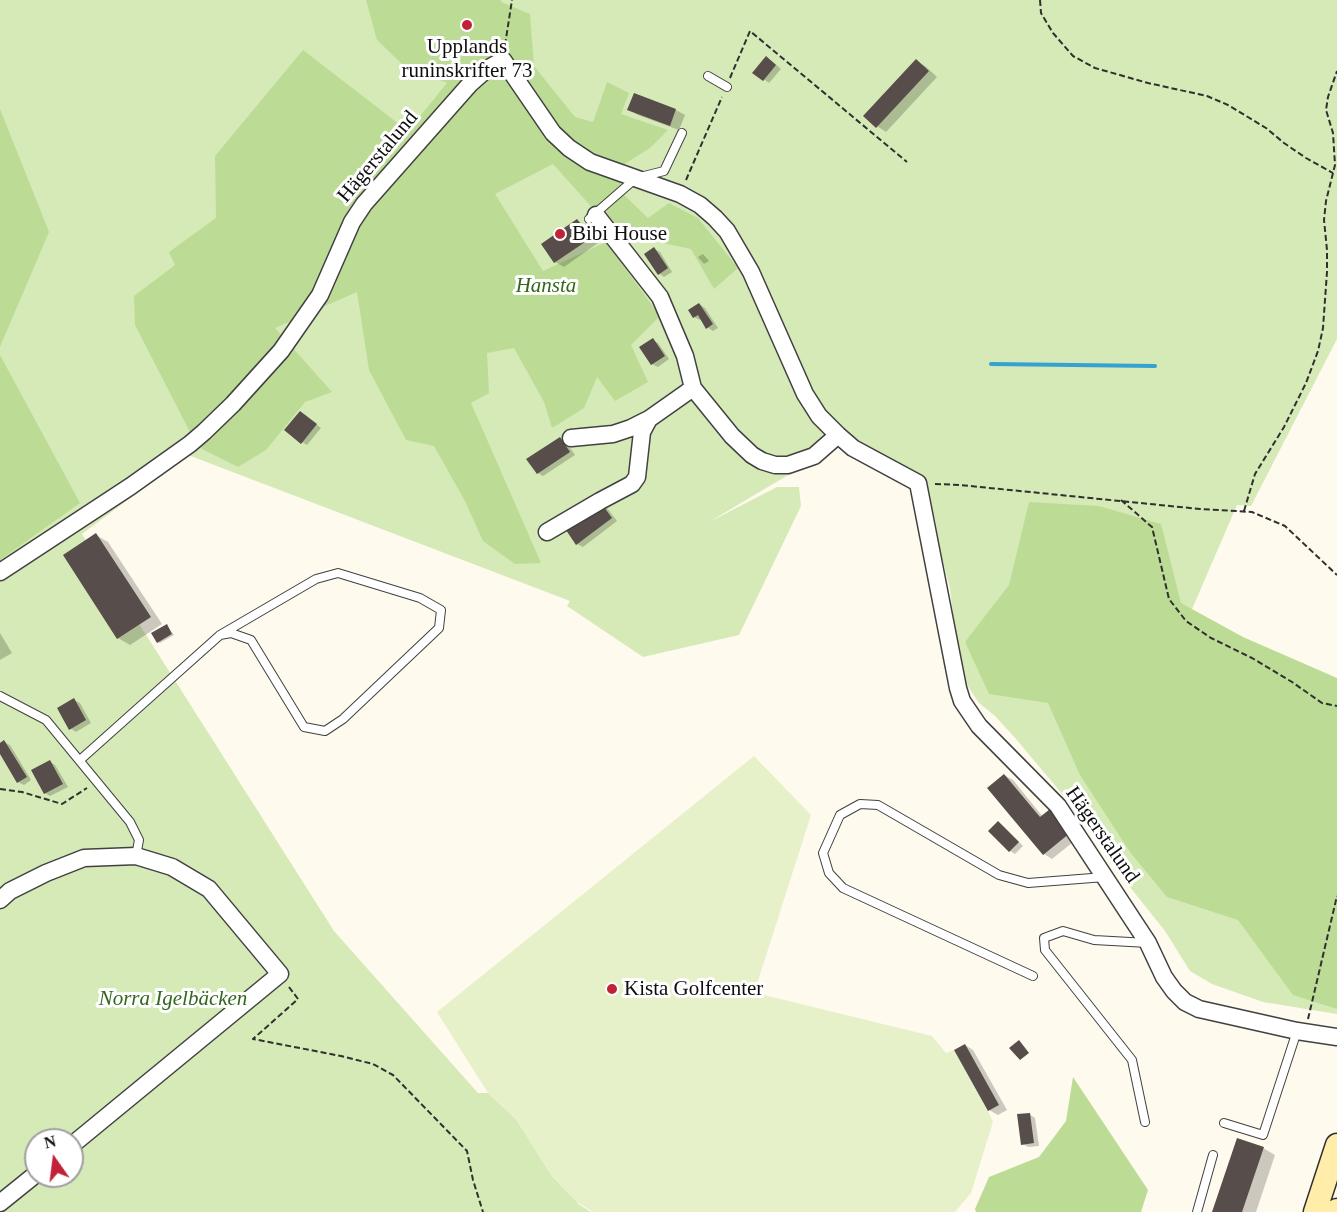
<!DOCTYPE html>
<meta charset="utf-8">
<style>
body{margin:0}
#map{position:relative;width:1337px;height:1212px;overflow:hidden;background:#fffaee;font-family:"Times New Roman",serif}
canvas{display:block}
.north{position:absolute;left:24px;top:1128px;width:60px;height:60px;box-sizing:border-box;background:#fff;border:2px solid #9f9f9f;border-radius:50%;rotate:346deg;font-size:16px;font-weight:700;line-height:24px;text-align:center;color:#0e0e0e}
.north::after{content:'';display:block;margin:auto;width:21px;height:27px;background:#c22238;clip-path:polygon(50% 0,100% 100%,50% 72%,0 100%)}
</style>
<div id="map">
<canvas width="1337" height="1212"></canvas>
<div class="north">N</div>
</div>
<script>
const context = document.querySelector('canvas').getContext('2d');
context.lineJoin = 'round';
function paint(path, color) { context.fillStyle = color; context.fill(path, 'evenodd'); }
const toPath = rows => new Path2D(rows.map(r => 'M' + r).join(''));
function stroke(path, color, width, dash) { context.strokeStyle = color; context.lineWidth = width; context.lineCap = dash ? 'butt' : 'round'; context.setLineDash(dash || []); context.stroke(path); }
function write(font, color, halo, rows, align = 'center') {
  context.font = font + ' "Times New Roman",serif'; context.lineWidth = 6; context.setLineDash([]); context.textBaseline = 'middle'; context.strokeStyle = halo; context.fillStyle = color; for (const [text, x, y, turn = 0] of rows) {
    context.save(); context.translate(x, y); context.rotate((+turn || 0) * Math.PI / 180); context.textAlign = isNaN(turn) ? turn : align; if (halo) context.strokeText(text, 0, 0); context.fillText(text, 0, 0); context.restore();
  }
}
const green = toPath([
 [0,0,1337,0,1337,339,1251,506,1237,505,1183,630,1337,704,1337,1014,1263,1002,1212,984,1190,971,1165,931,1130,887,1079,814,1016,739,995,716,979,703,967,685,956,642,950,588,941,555,935,520,926,488,861,461,837,446,709,522,777,487,799,487,801,506,739,635,643,657,567,606,570,601,188,455,82,534,334,931,478,1093,488,1093,516,1119,552,1176,578,1203,578,1204,591,1212,0,1212],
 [36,1140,72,1140,72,1176,36,1176]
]);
const forest = toPath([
 [366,0,501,0,501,2,530,14,534,66,575,117,593,122,607,82,629,93,621,114,668,130,650,148,623,165,620,191,648,218,669,203,698,218,738,268,714,289,691,249,615,233,553,164,495,194,543,271,606,242,660,316,631,345,648,382,615,401,597,377,584,408,552,428,544,402,514,348,487,353,489,393,471,403,541,563,515,564,483,541,465,501,434,446,406,440,369,370,357,292,275,328,332,392,305,402,266,450,238,467,202,449,190,432,135,325,134,296,175,265,169,252,216,218,215,156,303,50,408,131,447,83,402,64,377,40],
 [0,109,49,232,0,347],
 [0,355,80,503,0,560],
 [1029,502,1099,506,1161,524,1181,603,1243,637,1337,678,1337,1009,1293,995,1238,920,1167,897,1130,852,1080,775,1048,703,989,694,965,642,1009,585],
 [1073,1077,1148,1190,1141,1212,976,1212,975,1209,989,1177,1039,1157,1066,1121]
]);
const pitch = toPath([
 [754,756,811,815,757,984,760,994,932,1036,946,1053,954,1050,988,1111,993,1122,971,1193,955,1212,593,1212,578,1203,552,1176,516,1119,488,1093,437,1012]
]);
const shadow = toPath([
 [772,61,781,69,769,83,754,72],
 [916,61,925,66,937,77,886,132,877,126],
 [635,95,676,110,685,115,679,130,638,115,629,110],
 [577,220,586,226,598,243,564,267,555,262],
 [654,249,660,252,672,272,664,277,659,273],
 [703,254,709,261,704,264,698,257],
 [699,304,705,308,718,328,713,331,707,327,702,319,700,320,694,317],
 [653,340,658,343,669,359,658,367,652,364],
 [306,416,321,428,307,445,302,442],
 [560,439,566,442,575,455,543,476,538,473],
 [602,505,607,508,617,521,583,547,577,544],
 [96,535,108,542,162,624,130,645,118,638],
 [167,626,174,635,160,643,158,642],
 [0,633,12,653,0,660],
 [74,700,80,703,91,723,76,732,70,728],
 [4,742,10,745,31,780,24,785,18,782,0,751,0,745],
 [50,762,55,765,68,787,50,796,45,793],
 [1004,775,1013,780,1043,817,1078,838,1052,859,1044,854],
 [998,823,1003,826,1023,846,1015,854,1010,851],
 [965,1045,973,1050,1007,1110,998,1115,989,1110],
 [1029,1114,1035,1118,1039,1146,1028,1147,1023,1144],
 [1263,1148,1275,1155,1256,1212,1214,1212]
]);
const stream = toPath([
 [991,364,1155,366]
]);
const building = toPath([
 [766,56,776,65,763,81,752,73],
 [916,59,929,71,876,128,863,116],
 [634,93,676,109,670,126,627,110],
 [577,219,591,238,554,263,541,244],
 [654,247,668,268,658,275,644,254],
 [699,303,713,324,706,329,698,315,693,318,688,310],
 [653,338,665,356,651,365,639,347],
 [300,411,317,424,301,444,284,430],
 [560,437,570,452,537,474,526,459],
 [601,503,612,518,576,545,566,530],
 [96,533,151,617,117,639,63,555],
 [167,624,172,634,157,643,151,633],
 [74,698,86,720,69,730,57,708],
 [4,740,27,777,17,783,0,754,0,743],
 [50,760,63,784,44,794,31,770],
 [1004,774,1040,817,1050,809,1070,833,1043,855,987,788],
 [998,821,1019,842,1009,852,988,831],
 [1019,1040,1029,1053,1020,1060,1009,1048],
 [965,1044,999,1105,988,1111,954,1050],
 [1030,1113,1034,1143,1021,1145,1017,1114],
 [1237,1138,1264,1147,1242,1212,1212,1212]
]);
const path = toPath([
 [1040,0,1041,13,1053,33,1073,56,1095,68,1148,83,1207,96,1228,105,1266,128,1284,143,1306,158,1333,173],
 [505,45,512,0],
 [730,78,750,31,907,162],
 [686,180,722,97],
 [935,484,960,485,1200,509,1252,512,1285,526,1337,575],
 [1121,500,1152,527,1169,599,1186,621,1211,638,1252,658,1292,682,1322,703,1337,706],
 [1244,511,1255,474,1284,427,1306,383,1318,351,1323,328,1327,272,1327,250,1324,220,1326,201,1335,165,1333,133,1326,110,1328,97,1337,71],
 [0,789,22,792,62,804,87,788],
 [289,987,298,999,253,1039,341,1056,373,1064,393,1075,467,1151,473,1180,483,1212],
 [1308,1019,1337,896]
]);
const service = toPath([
 [708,76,727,87],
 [589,219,636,178,664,171,682,133],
 [0,696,46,720,130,822,139,840,136,856],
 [80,760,220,635,316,579,338,573,420,598,441,610,439,628,343,719,325,731,304,727,251,640,231,633,220,635],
 [1033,976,843,888,829,873,823,853,840,815,860,804,878,805,999,875,1028,883,1105,877],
 [1145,1122,1132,1060,1045,950,1044,938,1063,931,1094,940,1148,943],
 [1224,1123,1263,1135,1297,1031],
 [1197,1212,1213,1155]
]);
const minor = toPath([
 [596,215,660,297,685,356,693,388,732,436,752,455,762,461,775,465,788,465,814,456,838,435],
 [571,438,613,434,631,428,649,419,693,388],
 [547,532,600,501,632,484,637,477,642,432,649,419],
 [0,572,131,486,190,444,204,432,233,404,281,351,320,295,352,222,364,204,470,84,487,69,503,60,553,133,569,148,590,162,680,194,700,205,715,218,727,231,751,272,805,394,819,416,838,435,853,448,918,483,958,688,962,701,979,726,1058,806,1148,943,1164,977,1174,991,1185,1002,1199,1009,1297,1031,1337,1037],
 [0,900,10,891,46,873,84,858,136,856,172,867,209,889,280,974,72,1145],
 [0,1203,36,1174]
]);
const secondary = toPath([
 [1315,1212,1337,1145],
 [1336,1212,1337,1210]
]);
const markers = [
 [467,25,6,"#c22238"],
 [560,234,6,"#c22238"],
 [612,989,6,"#c22238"]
];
const poiNames = [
 ["Upplands",467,47,"center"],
 ["runinskrifter 73",467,71,"center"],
 ["Bibi House",572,234],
 ["Kista Golfcenter",624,989]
];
const streetNames = [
 ["Hägerstalund",378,157,-50],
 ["Hägerstalund",1102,835,55]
];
const parkNames = [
 ["Hansta",546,286],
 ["Norra Igelbäcken",173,999]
];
paint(green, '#d6eab7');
paint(forest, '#bcdc95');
paint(pitch, '#e7f1c9');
paint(shadow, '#0003');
stroke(stream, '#36a2d1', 4);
paint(building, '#574d4a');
stroke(service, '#414141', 10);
stroke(minor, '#414141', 19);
stroke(secondary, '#303030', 25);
stroke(path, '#303030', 2, [6, 3]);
stroke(service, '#fff', 8);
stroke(minor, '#fff', 16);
stroke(secondary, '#ffeda9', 22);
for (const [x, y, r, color] of markers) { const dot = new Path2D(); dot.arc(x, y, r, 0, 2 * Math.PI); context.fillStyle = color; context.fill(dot); stroke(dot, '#fff', 2); }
write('21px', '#0e0e0e', '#fff', poiNames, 'left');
write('21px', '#0e0e0e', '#fff', streetNames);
write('italic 21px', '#33671c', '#fff', parkNames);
</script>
